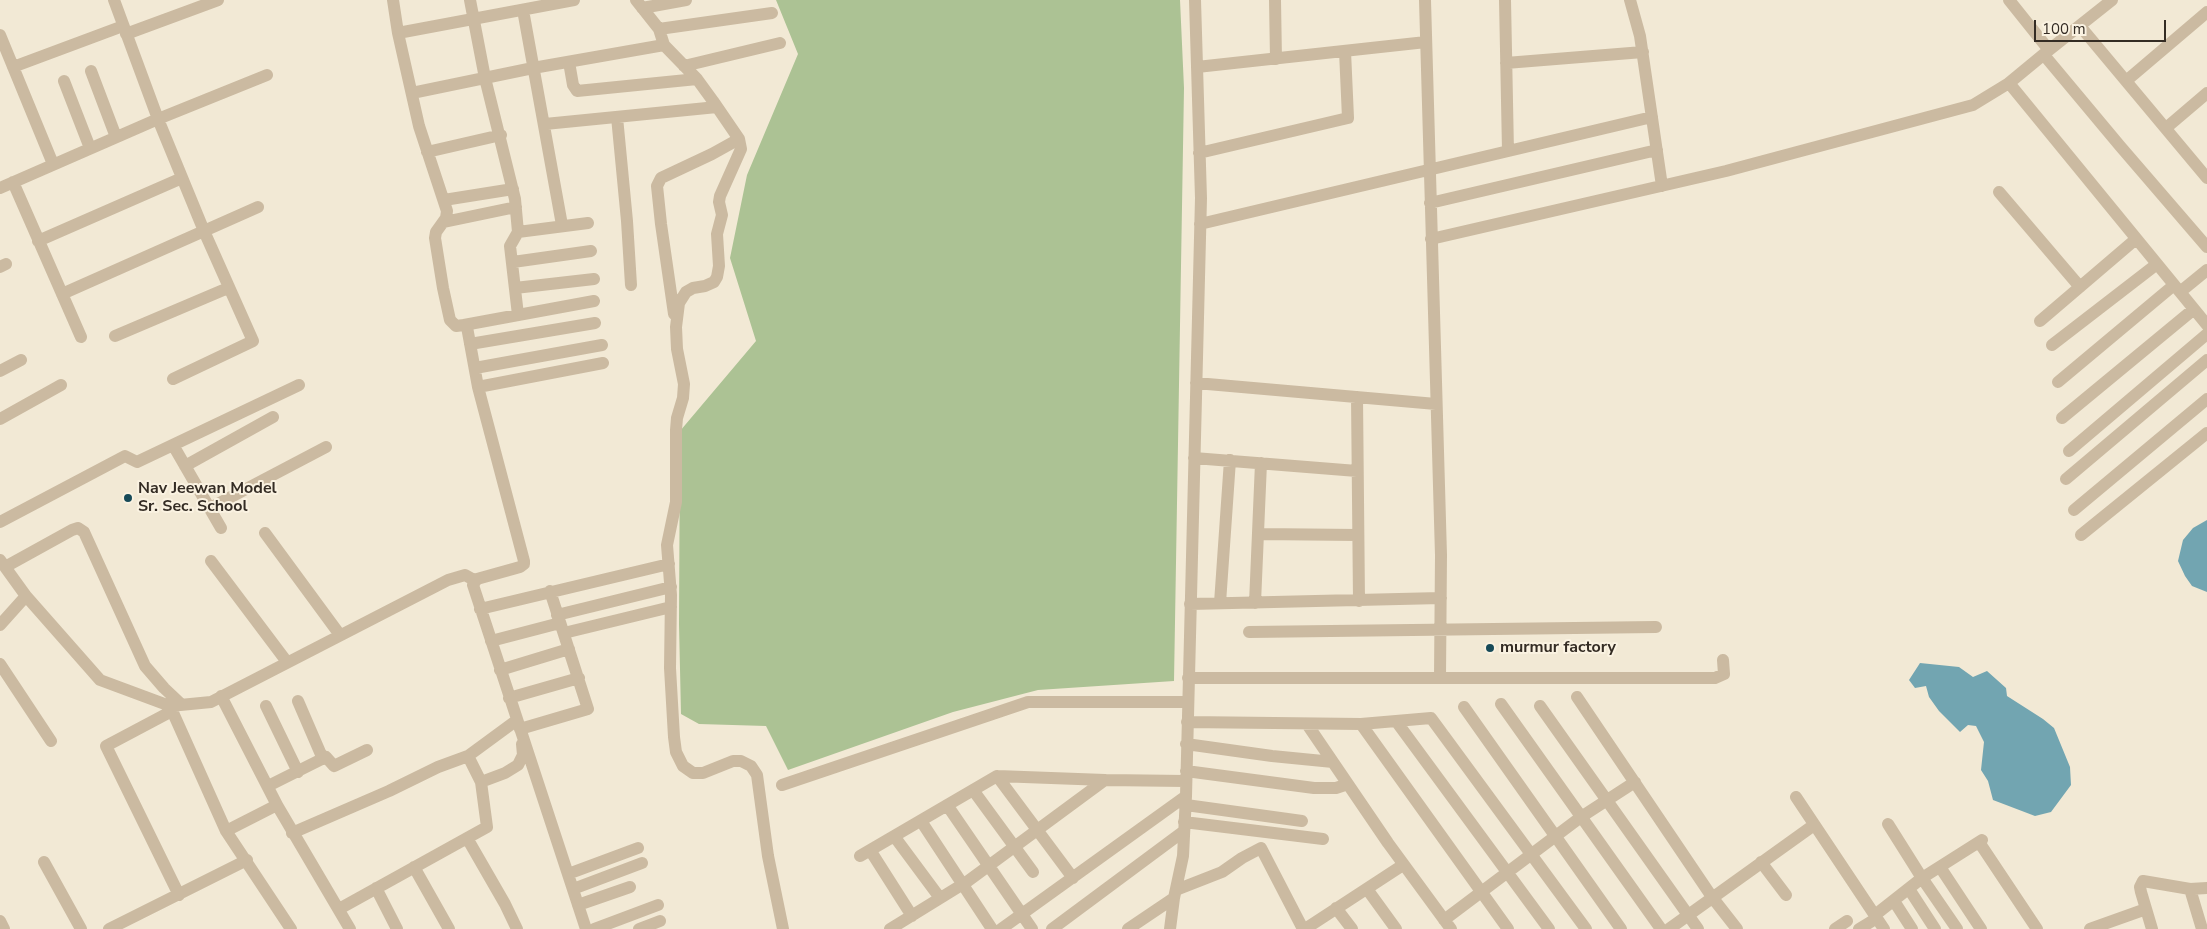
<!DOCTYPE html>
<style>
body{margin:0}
#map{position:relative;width:2207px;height:929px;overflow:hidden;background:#f2e9d5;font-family:"Nunito Sans",sans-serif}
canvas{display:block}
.scale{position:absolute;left:2034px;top:20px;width:132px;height:22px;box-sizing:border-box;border:2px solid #342c24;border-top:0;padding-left:6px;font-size:15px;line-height:18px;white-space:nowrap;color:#342c24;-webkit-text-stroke:4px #faf2e1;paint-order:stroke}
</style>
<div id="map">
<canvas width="2207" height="929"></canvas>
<div class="scale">100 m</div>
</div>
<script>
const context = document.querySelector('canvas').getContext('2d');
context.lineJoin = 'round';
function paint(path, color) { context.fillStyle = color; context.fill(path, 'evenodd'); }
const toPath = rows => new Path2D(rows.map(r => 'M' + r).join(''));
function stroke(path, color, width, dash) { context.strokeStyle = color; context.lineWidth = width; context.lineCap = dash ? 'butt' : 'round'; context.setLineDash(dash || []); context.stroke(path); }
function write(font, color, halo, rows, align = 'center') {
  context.font = font + ' "Nunito Sans",sans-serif'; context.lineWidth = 4; context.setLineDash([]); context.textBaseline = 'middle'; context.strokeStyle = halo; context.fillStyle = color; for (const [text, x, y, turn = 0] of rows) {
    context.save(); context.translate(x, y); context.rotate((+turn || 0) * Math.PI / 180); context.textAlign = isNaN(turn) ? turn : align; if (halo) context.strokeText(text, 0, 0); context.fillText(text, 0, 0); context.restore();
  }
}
const green = toPath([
 [776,0,1180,0,1184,88,1174,681,1038,690,953,712,788,770,766,726,699,724,681,714,679,624,680,431,756,341,730,258,747,175,798,54]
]);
const water = toPath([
 [2207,520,2207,592,2192,586,2185,576,2178,561,2183,540,2193,528],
 [1920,663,1959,667,1973,677,1987,671,2006,688,2007,696,2043,719,2054,728,2070,767,2071,785,2051,812,2035,816,1993,800,1988,781,1981,770,1984,742,1976,726,1968,725,1960,732,1939,711,1929,697,1926,686,1915,688,1909,680]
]);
const minor = toPath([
 [114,0,158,119,204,231,253,341,173,379],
 [393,0,398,33,419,126,447,211,446,218,436,232,435,238,443,288,450,320,456,326,464,325,467,327,478,387,524,561,524,564,520,567,477,579,473,585,586,929],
 [470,0,485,78,515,199,518,232,510,246,518,315],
 [636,0,659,29,664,45,697,79,713,101,739,139,741,149,720,196,719,202,722,215,717,234,719,266,717,277,714,282,705,286,693,288,686,292,679,303,676,327,677,349,684,384,683,398,677,418,676,430,676,502,667,545,671,595,670,668,674,737,676,752,683,766,693,773,703,773,733,761,741,761,751,766,757,775,768,856,783,929],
 [1275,0,1276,59],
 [1425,0,1441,555,1440,677],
 [1505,0,1508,151],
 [1630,0,1640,36,1662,186],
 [2009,0,2049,50,2009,83,2207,325],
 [642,8,686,0],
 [523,10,562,225],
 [2080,26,2207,178],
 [659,29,772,13],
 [398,33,574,0],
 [126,34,218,0],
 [0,35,53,164],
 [2049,50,2112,0],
 [2044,55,2120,146,2207,247],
 [569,62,573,85,577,91,697,79],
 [1506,63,1643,52],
 [684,66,780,43],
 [13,67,123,26],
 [1197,67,1426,42],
 [91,71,116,137],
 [64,81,90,148],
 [2126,81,2207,12],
 [412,93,533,68,664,45],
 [617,117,627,221,631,285],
 [545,124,717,107],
 [2166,128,2207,93],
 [427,152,501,135],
 [1199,153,1348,118,1345,51],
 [13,182,81,337],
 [0,188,158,119,267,75],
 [1999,192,2080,287],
 [444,200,513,189],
 [1430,203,1657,150],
 [444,222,516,207],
 [1200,224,1652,117],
 [518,232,588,223],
 [1431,239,1726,171,1973,105,2009,83],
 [38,241,182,178],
 [513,262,591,251],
 [0,267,6,264],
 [515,288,594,279],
 [2180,292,2207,270],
 [62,294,258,207],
 [674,314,661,224,657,186,661,178,712,154,739,139],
 [2040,321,2136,239],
 [464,325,594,301],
 [115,336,228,288],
 [470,344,595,323],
 [2052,345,2157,264],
 [475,368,602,345],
 [0,371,21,360],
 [2058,382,2174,285],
 [1196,383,1436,404],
 [478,387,603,363],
 [1357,397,1359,601],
 [2062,418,2194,309],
 [0,419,61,385],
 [173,445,221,528],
 [2069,451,2207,334],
 [1194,458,1357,471],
 [185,466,273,417],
 [2066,479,2207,360],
 [210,508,326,447],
 [2074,510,2207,399],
 [0,522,125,456,137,462,299,385],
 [265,533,340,635],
 [1258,534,1358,535],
 [2081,535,2207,433],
 [0,560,26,596,100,680,170,706,211,702,448,580,465,575,474,580],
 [211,561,287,662],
 [5,567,72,530,78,528,84,532,145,666,164,688,182,705],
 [1220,603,1230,460],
 [1255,603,1261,463],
 [1190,604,1441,598],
 [480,609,669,564],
 [557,615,671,587],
 [0,625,26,596],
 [1249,632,1656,627],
 [564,633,671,607],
 [491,641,560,623],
 [0,664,51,741],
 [500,670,569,649],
 [1188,678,1715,678,1724,674,1723,660],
 [221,696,277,805,350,929],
 [1577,697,1712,897,1737,929],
 [509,698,579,678],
 [298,701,323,759],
 [1501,704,1661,929],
 [170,706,226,831,291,929],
 [266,706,298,772],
 [1540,706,1698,929],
 [1464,707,1621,929],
 [172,711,106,746,179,895],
 [1396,721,1549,929],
 [1187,722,1361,724,1431,718,1586,929],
 [1307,724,1388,843,1451,929],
 [1361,724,1508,929],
 [520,729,588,709,550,591],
 [1186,744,1272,756,1333,762],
 [468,756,481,782],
 [1186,771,1314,788,1336,788,1348,784],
 [997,776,1073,878],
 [782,785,1028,702,1187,702],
 [268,786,326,757,334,766,367,750],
 [973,790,1033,872],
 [1796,797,1884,929],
 [947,805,1032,929],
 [1186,805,1302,821],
 [921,821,992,929],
 [1184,822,1323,839],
 [1888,824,1922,878,1957,929],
 [226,831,277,805],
 [292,833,389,791,438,767,468,756,517,720],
 [894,836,940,898],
 [467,838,505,904,517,929],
 [1979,842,2037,929],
 [870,850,912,916],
 [860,856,997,776,1105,780,1185,781],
 [44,862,81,929],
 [1761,862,1786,895],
 [414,867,449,929],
 [1940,867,1981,929],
 [568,874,638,848],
 [376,888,397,929],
 [573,889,642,863],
 [1367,889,1396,929],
 [1909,889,1935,929],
 [2190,889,2202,929],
 [1176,890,1222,872,1242,858,1261,848,1303,929],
 [1894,901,1912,929],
 [578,905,630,887],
 [1336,908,1352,929],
 [339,909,487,827,481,782,505,773,518,765,523,755,522,744],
 [1875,915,1922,878,1982,840],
 [1444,920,1581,817,1635,782],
 [0,921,4,929],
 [109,929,247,860],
 [594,929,658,905],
 [639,929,660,921],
 [890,929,968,881,1105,780],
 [1001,929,1186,796],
 [1052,929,1184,831],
 [1128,929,1174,898],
 [1170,929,1174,898,1183,856,1186,796,1201,198,1195,0],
 [1305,929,1403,865],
 [1669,929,1814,825],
 [1835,929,1847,921],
 [1859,929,1877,918],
 [2090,929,2146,909],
 [2152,929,2141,892,2140,887,2143,881,2190,889,2207,888]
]);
const markers = [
 [128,498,5,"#174a58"],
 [1490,648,5,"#174a58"]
];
const poiNames = [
 ["Nav Jeewan Model",138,489],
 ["Sr. Sec. School",138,507],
 ["murmur factory",1500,648]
];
paint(green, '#acc294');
paint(water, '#72a5b1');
stroke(minor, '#cbbaa1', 12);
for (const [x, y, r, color] of markers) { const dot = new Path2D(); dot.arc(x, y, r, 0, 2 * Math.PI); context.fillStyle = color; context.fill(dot); stroke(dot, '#faf2e1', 2); }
write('bold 16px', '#342c24', '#faf2e1', poiNames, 'left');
</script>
